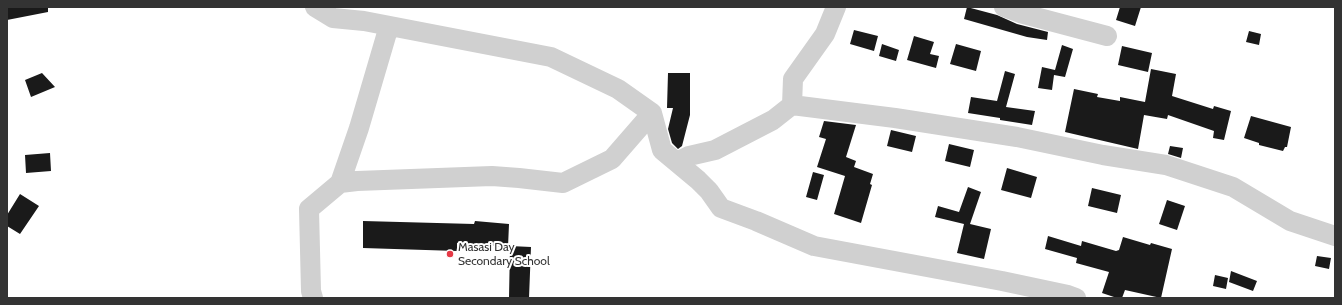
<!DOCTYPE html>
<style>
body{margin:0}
#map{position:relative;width:1342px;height:305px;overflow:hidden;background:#fff;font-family:Cabin,sans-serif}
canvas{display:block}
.frame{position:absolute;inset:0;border:8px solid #333;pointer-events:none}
</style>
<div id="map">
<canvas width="1342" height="305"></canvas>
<div class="frame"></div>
</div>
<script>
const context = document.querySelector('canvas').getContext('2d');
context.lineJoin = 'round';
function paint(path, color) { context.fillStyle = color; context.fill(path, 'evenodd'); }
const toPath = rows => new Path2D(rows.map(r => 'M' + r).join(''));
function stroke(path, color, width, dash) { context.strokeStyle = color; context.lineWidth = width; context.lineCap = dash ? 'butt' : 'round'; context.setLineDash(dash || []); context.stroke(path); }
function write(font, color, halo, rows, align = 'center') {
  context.font = font + ' Cabin,sans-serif'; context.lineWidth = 4; context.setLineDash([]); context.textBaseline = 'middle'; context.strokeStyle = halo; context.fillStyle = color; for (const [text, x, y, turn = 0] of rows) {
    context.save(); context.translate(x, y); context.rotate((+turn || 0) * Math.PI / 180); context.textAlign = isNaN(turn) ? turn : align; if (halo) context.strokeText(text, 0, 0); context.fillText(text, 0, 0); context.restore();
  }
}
const building = toPath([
 [7,7,48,7,48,12,7,20],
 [967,7,997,15,1017,24,1048,32,1047,40,1027,37,964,19],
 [1120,7,1141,7,1135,26,1116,20],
 [854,30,878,36,874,51,850,44],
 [1249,31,1261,34,1259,45,1246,42],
 [914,36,934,42,930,54,939,56,936,68,907,60],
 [882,44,899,50,896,61,879,56],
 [956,44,981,51,976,71,950,64],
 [1062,45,1073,49,1065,77,1054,75,1052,90,1038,88,1042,67,1055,70],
 [1122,46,1152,53,1148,72,1118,65],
 [1151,69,1176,74,1172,96,1213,109,1214,106,1231,111,1224,140,1213,138,1214,131,1168,115,1167,119,1144,115,1138,149,1065,132,1074,89,1098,94,1097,97,1120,101,1120,97,1145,102],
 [1005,71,1015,74,1006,107,1035,111,1032,125,1000,120,1000,118,968,113,971,97,997,101],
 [42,73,55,87,31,97,25,80],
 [668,73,690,73,690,115,682,146,678,149,672,143,668,129,673,108,667,108],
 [1251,116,1291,127,1287,147,1285,147,1283,151,1259,145,1259,143,1244,138],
 [824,121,856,125,846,157,856,161,854,167,873,174,870,184,872,185,861,223,834,214,845,176,817,167,826,139,819,137],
 [891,130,916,136,912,152,887,146],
 [949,144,974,150,970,167,945,161],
 [1170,146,1183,148,1181,158,1168,154],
 [50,153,51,171,26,173,25,155],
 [1007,168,1037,177,1031,198,1001,190],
 [813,172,824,175,817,200,806,197],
 [968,187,981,192,970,224,991,229,984,259,957,253,964,224,935,217,938,206,959,212],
 [1092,188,1121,195,1117,213,1088,206],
 [20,194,39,206,20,234,7,226,7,215],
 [1167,200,1185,206,1177,230,1159,224],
 [363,221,474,224,475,221,509,224,508,247,457,243,457,251,363,248],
 [1048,236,1081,246,1082,241,1116,251,1119,250,1123,237,1150,245,1151,243,1172,249,1161,298,1125,290,1122,298,1117,298,1102,293,1109,272,1076,263,1077,258,1045,249],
 [510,246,531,247,529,298,509,298],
 [1317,256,1331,258,1329,269,1315,266],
 [1231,271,1257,281,1253,291,1229,282],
 [1215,275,1228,278,1226,289,1213,286]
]);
const minor = toPath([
 [315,7,333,18,364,21,551,57,618,89,652,113,662,150,698,180,709,191,721,208,756,221,814,246,1002,281,1068,295,1076,298],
 [1004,7,1020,13,1107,36],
 [792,105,895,118,1017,137,1103,155,1166,165,1233,187,1290,221,1335,236],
 [677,162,689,156,715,150,773,120,792,105,793,79,825,34,836,7],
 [340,183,359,128,389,26],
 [313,298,311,291,309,209,340,183,357,181,492,176,519,178,563,183,612,159,652,113]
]);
const markers = [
 [450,254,4,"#e63946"]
];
const poiNames = [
 ["Masasi Day",458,247],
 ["Secondary School",458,261]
];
paint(building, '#1a1a1a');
stroke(minor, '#d0d0d0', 20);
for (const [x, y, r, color] of markers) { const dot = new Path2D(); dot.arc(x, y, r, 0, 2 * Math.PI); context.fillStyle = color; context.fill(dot); stroke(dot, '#fff', 1.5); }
write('12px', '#333', '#fff', poiNames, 'left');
</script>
